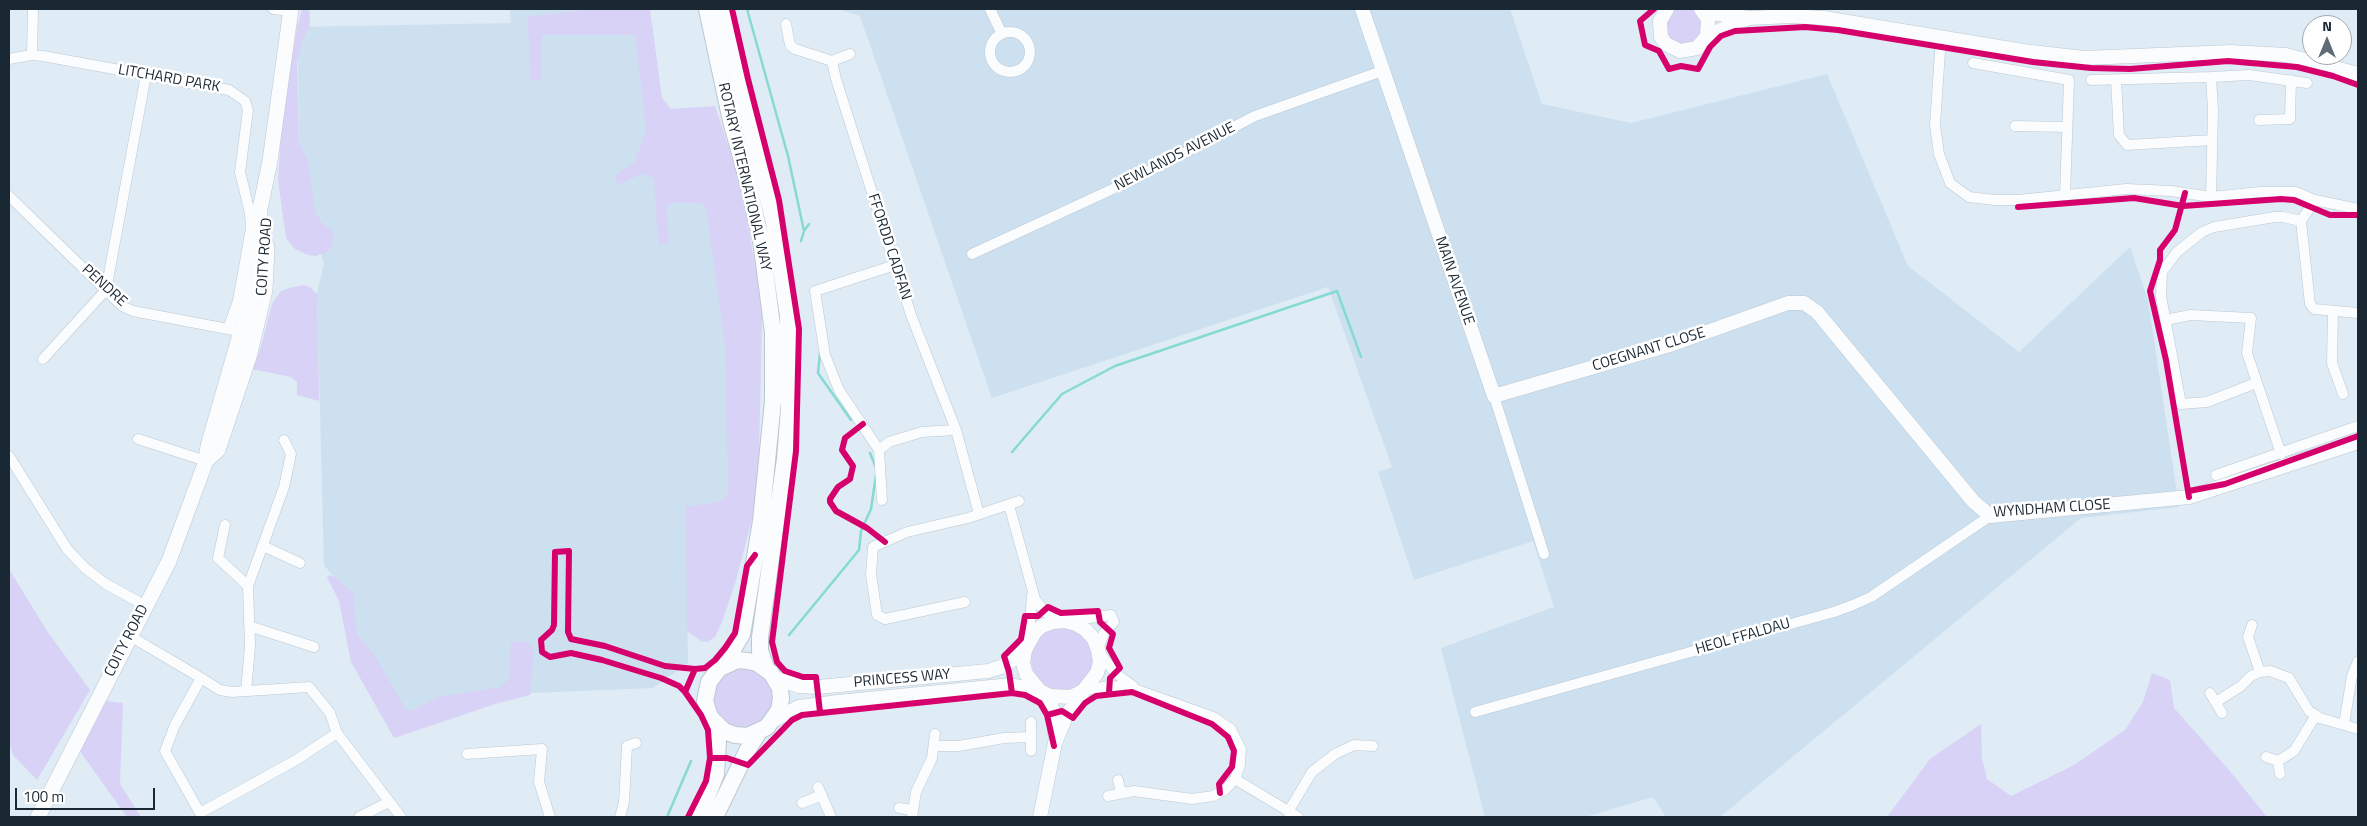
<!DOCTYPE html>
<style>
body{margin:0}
#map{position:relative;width:2367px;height:826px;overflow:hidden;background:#dfebf5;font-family:"Titillium Web",sans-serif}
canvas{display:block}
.frame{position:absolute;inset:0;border:10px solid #1a2833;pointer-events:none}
.north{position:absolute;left:2302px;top:15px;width:50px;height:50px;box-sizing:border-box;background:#fff;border:1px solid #a3a9ad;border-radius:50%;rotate:0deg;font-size:14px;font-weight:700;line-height:20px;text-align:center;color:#1a2833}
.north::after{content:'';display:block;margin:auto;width:18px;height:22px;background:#5f6c77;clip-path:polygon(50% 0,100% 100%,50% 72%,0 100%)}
.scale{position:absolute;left:15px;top:788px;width:140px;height:22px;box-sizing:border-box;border:2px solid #1a2833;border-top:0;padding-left:6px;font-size:15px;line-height:18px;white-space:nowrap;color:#1a2833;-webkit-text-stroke:4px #fff;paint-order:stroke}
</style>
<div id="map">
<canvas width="2367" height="826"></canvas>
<div class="frame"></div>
<div class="north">N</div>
<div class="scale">100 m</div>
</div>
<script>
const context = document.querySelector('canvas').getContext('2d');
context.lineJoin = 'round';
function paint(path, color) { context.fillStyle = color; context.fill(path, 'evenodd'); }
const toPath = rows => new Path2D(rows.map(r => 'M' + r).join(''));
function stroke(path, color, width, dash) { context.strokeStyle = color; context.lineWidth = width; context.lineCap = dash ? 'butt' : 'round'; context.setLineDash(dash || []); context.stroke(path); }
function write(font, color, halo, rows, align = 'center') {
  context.font = font + ' "Titillium Web",sans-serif'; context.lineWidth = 5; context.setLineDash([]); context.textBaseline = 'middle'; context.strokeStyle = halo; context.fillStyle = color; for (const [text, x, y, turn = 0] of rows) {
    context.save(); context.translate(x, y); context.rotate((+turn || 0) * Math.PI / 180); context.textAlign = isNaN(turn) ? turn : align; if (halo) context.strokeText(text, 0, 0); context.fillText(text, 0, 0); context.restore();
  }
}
const built = toPath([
 [510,9,638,9,659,100,714,210,735,404,735,491,724,501,686,508,688,663,653,688,531,693,504,686,402,718,355,643,349,596,324,565,317,294,324,264,300,172,297,27,511,23],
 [839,9,1510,9,1542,104,1631,123,1827,74,1908,266,2019,352,2130,247,2148,300,2179,507,2081,518,1720,817,1666,817,1653,797,1585,817,1485,817,1441,648,1554,607,1533,541,1414,580,1378,472,1392,467,1328,287,992,398,860,16]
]);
const green = toPath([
 [302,9,309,9,310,18,309,27,301,44,297,63,299,142,308,160,315,212,322,223,332,231,334,237,332,247,327,252,316,256,308,255,295,249,286,238,278,180,282,120,297,27],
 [591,9,650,9,662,98,671,109,715,106,738,176,747,220,758,280,762,315,759,456,756,505,735,584,722,622,715,637,707,642,701,641,687,631,686,507,719,502,725,498,728,491,725,345,706,209,704,205,699,203,673,203,669,205,667,210,669,244,658,244,654,180,652,177,642,174,620,184,615,181,617,174,634,163,645,134,645,121,635,35,544,35,541,41,541,80,530,80,528,17],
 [1673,9,1694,9,1703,20,1701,34,1691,43,1678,44,1667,36,1666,16],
 [302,285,310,287,317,294,319,401,297,395,297,382,291,377,252,369,260,350,272,304,280,292,286,289],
 [9,569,47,631,90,690,37,780,13,755,9,740],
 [329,575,335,577,353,593,357,635,376,657,406,710,416,709,438,697,501,687,509,678,511,642,525,641,529,644,534,651,530,695,498,703,394,738,351,662,339,601,327,577],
 '1031 659a31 31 0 1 1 62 0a31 31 0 1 1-62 0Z',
 [737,666,762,672,773,688,774,700,767,718,750,728,737,729,719,719,712,707,715,681],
 [2152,673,2170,680,2174,708,2229,770,2267,817,1887,817,1930,759,1981,724,1982,759,1987,779,2011,796,2074,765,2125,730,2143,702],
 [97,700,123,703,120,784,141,817,127,817,74,743]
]);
const stream = toPath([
 [747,9,788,156,804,231],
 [801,241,804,231,809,224],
 [820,353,818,373,851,420],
 [1012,452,1062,394,1115,366,1337,291,1361,357],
 [870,453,876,468],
 [789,635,859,550,861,531,871,509,876,475],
 [667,817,691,761]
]);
const minor = toPath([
 [273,9,291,11],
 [990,9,1002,34],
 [786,24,790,45,795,49,832,61,836,79,911,315,956,430],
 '990 52a20 20 0 1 1 40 0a20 20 0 1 1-40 0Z',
 [1941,37,1935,125,1939,154,1950,183,1969,197,1995,200,2018,200,2126,189,2171,191,2211,197,2260,192,2296,192,2315,200,2358,209],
 [32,55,33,9],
 [9,59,32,55,43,56,229,90,245,101,248,110,240,172,250,213,251,228,238,301,228,329],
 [832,61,850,54],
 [1973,63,2069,80,2065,195],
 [2211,77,2249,75,2307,83],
 [2091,80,2211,77,2213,110,2211,197],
 [2116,80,2119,135,2127,145,2212,140],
 [2259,120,2290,119,2291,80],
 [2015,126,2067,127],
 [9,196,122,306,133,311,233,330],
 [2315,200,2301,221,2310,304,2314,309,2358,313],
 [972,254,1130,181,1255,116,1382,71],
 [2333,311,2332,363,2343,394],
 [2166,320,2190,315,2251,318,2247,353,2281,454],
 [43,359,106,290,146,75],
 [2256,383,2207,402,2181,404,2161,296,2162,272,2177,252,2202,232,2214,227,2275,217,2283,217,2301,221],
 [1494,396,1544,554],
 [138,439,206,461],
 [879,450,839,390,825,355,815,291,895,265],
 [9,456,67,549,85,568,106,584,146,606],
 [2216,475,2358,426],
 [882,500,879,450,889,442,922,432,956,430,979,514],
 [1009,505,1035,599,1044,611,1059,622],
 [225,525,218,558,248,586],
 [263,546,300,563],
 [965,602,885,619,877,615,871,574,873,547,907,532,968,518,1019,501],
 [1068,621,1111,615,1114,622,1104,633,1098,650],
 [2252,625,2248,637,2260,672],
 [249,626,314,647],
 [130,636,201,678,220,690,232,692,309,687,330,713,337,733,296,760,200,813,165,751,175,725,201,678],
 [1029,638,1032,595],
 [1099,652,1115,673,1133,686],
 [1085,690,1109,686,1129,687,1213,717,1231,729,1241,749,1240,765,1235,779,1226,789,1213,796,1192,799,1134,791,1108,796],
 [246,691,250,646,248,586,284,487,291,454,284,440],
 [2210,693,2222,713],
 [2216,702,2241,686,2251,676,2260,672,2270,671,2289,678,2309,711,2320,718,2358,729],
 [1475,712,1834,612,1853,605,1871,597,1990,516],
 [1031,722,1031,751],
 [2344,724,2352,676,2358,661],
 [337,733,401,817],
 [935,746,959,746,1004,738,1031,737],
 [467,754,542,749,539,782,550,817],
 [2266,757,2278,761],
 [2280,774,2278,761,2294,751,2316,715],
 [1235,779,1298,817],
 [1118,780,1121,793],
 [818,787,831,817],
 [802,803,822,795],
 [899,808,912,810],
 [1288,812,1312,772,1335,754,1354,745,1373,746],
 [359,817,389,802],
 [620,817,624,802,627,746,636,743],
 [912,817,916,792,932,758,935,734]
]);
const tertiary = toPath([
 [1362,9,1494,396,1673,344,1788,303,1804,303,1817,312,1973,501,1990,516,2189,497,2358,442],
 [1667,9,1660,21,1661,37,1666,44,1680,51,1697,48,1707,36,1708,19,1701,9],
 [1704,12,1749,18,1790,16,1824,18,2023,51,2084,58,2231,52,2286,55,2358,74],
 [1707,36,1746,19],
 [775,678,799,686,818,687,988,671,1001,667,1017,657,1025,650,1035,632,1042,626,1053,622,1065,621,1076,624,1086,630,1094,639,1098,650,1100,662,1097,673,1083,691,1071,697,1050,696,1040,691,1026,674,1023,663,1025,650],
 [1042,692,1050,703,1054,713,1055,734],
 [774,720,799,707,838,702,1011,685,1039,691],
 [1040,817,1055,743,1067,714,1083,692]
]);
const secondary = toPath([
 [207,460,218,450,249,357,265,290,267,247],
 [38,817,169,561,206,461,208,446,249,303,257,258,260,209,270,161,291,9]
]);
const primary = toPath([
 [707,9,731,121,746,175,761,240,773,333,773,401,761,521,744,623,742,634,731,653,709,682,705,701,710,717,724,731,735,735,748,736,767,727,779,710,781,699,780,688,771,673,757,663,748,661,738,660,720,668],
 [723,9,744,104,774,222,788,316,789,409,785,459,760,637,760,651,766,668],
 [699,817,716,774,718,742,715,723],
 [715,817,748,749,759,732]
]);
const cycleway = toPath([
 [732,9,748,79,779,200,799,329,796,451,772,642,777,662,785,671,803,677,816,677,820,712],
 [1654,9,1640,21,1645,45,1659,51,1669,69,1681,66,1698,69,1710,47,1721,36,1735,31,1805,27,1838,30,2033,62,2091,68,2130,69,2228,61,2297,67,2333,76,2358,85],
 [2185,193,2175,230,2160,250,2160,260,2150,291,2166,360,2189,497],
 [2018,207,2134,198,2183,206,2281,199,2294,200,2330,215,2358,215],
 [863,424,845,438,842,450,853,466,850,479,838,487,830,499,830,502,836,511,867,528,885,542],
 [2189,491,2225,484,2358,436],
 [755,555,747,566,735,633,725,648,715,660,705,668,695,669,685,692,701,715,708,730,710,758,727,758,748,765,792,720,802,715,1012,693,1025,695,1040,703,1047,715,1054,746],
 [685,692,679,686,661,678,602,660,571,653,550,657,542,652,541,640,552,630,554,625,555,552,569,551,568,632,571,639,605,646,665,666,695,669],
 [1012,693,1009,672,1004,656,1021,639,1025,616,1038,616,1048,607,1061,613,1098,611,1100,622,1113,634,1109,648,1120,668,1110,678,1109,693],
 [1047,715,1062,711,1073,718,1085,703,1096,696,1132,692,1212,724,1228,737,1234,751,1232,767,1219,784,1220,793],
 [688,817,706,781,710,758]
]);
const streetNames = [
 ["LITCHARD PARK",169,79,10],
 ["NEWLANDS AVENUE",1175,157,-27],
 ["ROTARY INTERNATIONAL WAY",744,177,77],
 ["FFORDD CADFAN",889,247,72],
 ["COITY ROAD",265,257,-86],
 ["MAIN AVENUE",1454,281,71],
 ["PENDRE",104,286,42],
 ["COEGNANT CLOSE",1649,350,-17],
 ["WYNDHAM CLOSE",2052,509,-4],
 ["HEOL FFALDAU",1743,637,-16],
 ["COITY ROAD",127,641,-63],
 ["PRINCESS WAY",902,679,-5]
];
paint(built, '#cde0f0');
paint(green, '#d9d2f7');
stroke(stream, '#86dad1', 2.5);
stroke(minor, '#bbc8d2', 11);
stroke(tertiary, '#bbc8d2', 15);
stroke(secondary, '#bbc8d2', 16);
stroke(primary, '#bbc8d2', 18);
stroke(minor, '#fafcfe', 10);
stroke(tertiary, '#fafcfe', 14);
stroke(secondary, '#fafcfe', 15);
stroke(primary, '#fafcfe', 16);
stroke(cycleway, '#d6006c', 6);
write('15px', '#1a2833', '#fff', streetNames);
</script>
